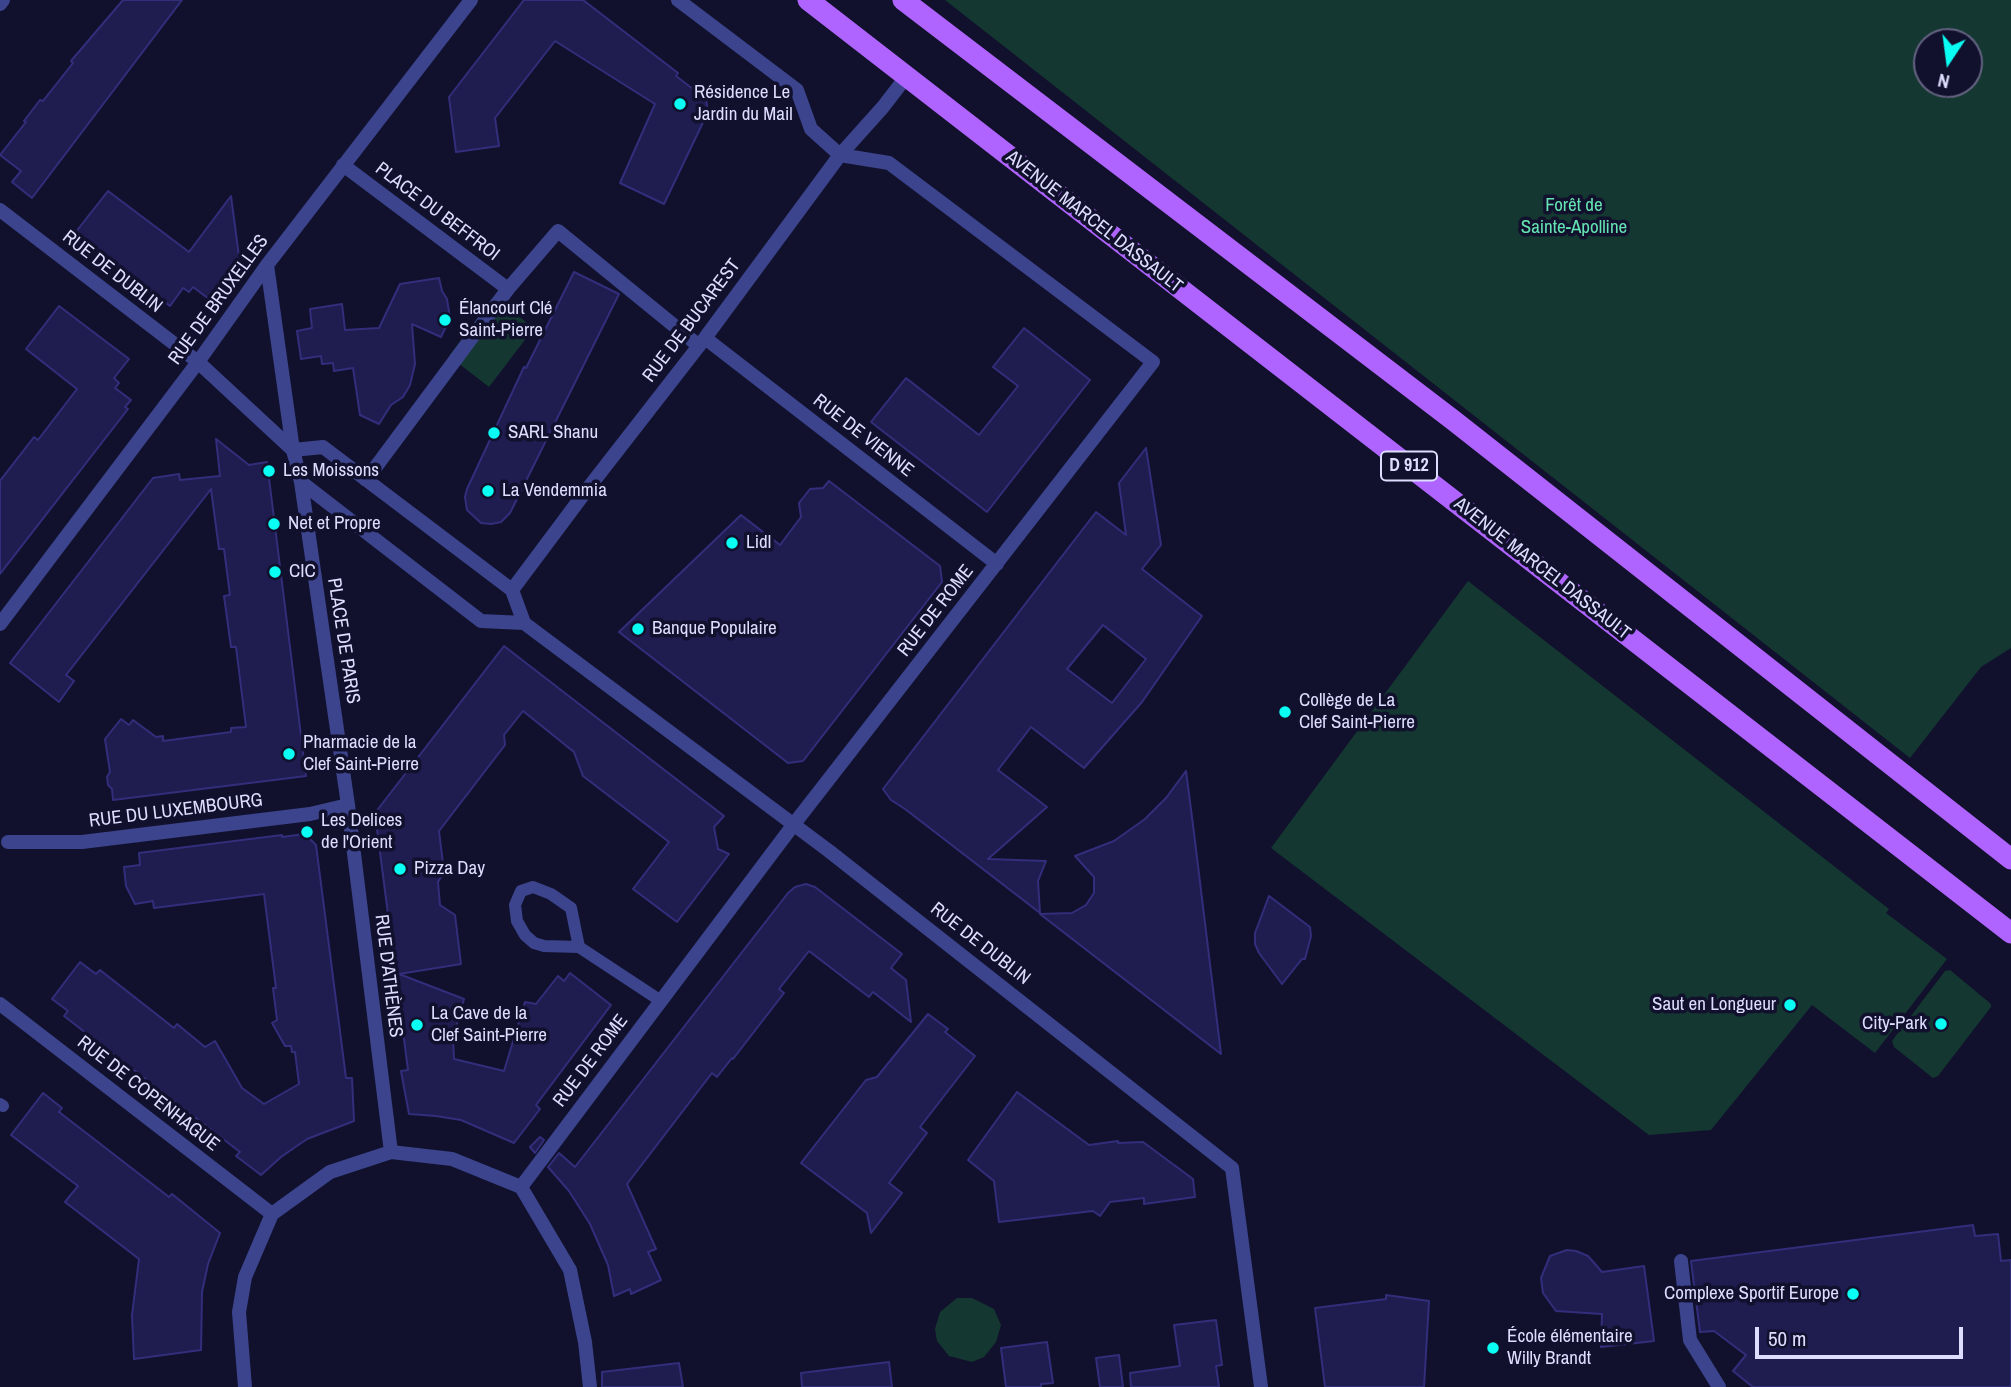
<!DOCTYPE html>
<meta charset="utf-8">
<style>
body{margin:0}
#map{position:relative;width:2011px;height:1387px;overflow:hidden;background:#12112d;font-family:"Archivo Narrow",sans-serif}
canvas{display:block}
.north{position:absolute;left:1913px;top:28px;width:70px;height:70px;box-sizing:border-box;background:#12112d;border:2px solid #636381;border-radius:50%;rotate:193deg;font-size:19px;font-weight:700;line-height:28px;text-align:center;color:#dddeff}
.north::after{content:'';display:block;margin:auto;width:24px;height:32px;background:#09fff4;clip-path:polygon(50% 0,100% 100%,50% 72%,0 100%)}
.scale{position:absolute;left:1755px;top:1327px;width:208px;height:32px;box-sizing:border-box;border:4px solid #dddeff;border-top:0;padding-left:9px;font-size:21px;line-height:24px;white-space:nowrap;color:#dddeff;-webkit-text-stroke:5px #12112d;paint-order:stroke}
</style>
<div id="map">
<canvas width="2011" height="1387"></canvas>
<div class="north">N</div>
<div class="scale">50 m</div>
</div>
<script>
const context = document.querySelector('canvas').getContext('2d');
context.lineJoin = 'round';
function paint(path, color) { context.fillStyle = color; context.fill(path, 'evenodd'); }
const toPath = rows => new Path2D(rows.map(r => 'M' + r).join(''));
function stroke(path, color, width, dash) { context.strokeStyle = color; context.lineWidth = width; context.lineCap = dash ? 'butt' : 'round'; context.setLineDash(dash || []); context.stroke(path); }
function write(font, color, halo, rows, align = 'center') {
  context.font = font + ' "Archivo Narrow",sans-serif'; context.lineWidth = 7; context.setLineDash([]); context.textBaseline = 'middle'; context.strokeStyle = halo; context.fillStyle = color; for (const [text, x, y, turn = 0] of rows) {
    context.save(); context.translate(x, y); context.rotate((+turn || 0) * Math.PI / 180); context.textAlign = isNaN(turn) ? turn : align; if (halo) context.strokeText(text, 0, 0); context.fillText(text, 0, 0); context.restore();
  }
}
const green = toPath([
 [945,0,2011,0,2011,648,1981,667,1910,758],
 [1927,42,1969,42,1969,84,1927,84],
 [493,297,534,328,489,387,449,356],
 [1468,581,1889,909,1886,913,1947,959,1875,1053,1812,1005,1711,1130,1649,1135,1271,848],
 [1950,970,1991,1004,1991,1007,1938,1076,1933,1078,1894,1047,1892,1041,1945,971],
 [957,1298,972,1298,994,1309,1001,1325,996,1342,984,1357,972,1362,949,1356,937,1341,935,1329,940,1312]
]);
const building = toPath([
 [123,0,182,0,32,198,12,182,21,171,0,155,26,122,24,121,40,100,43,101,73,63,71,61,123,0],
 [524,0,583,0,678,73,676,76,706,99,708,112,664,204,620,183,655,104,555,41,495,118,499,146,456,152,449,97,524,0],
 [108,191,189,252,231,196,240,264,216,295,214,293,209,299,193,287,189,292,183,288,170,306,75,233,108,191],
 [574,272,619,294,510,513,501,522,491,524,481,523,467,510,465,497,467,489,524,367,526,368,574,272],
 [439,278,442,291,447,299,450,318,441,337,412,324,415,364,410,385,403,397,391,405,379,424,360,415,353,368,334,371,333,363,322,364,321,356,301,359,297,331,312,328,310,309,342,304,345,330,379,328,400,284,439,278],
 [59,306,129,359,114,378,119,383,115,388,131,400,125,407,128,409,0,574,0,481,34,437,38,440,77,389,26,349,59,306],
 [1024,328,1090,380,987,512,871,422,906,378,979,435,1018,386,993,367,1024,328],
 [216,439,249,465,267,462,306,776,113,800,112,789,108,785,107,777,110,772,105,739,121,719,129,725,133,720,156,737,163,736,163,741,231,732,231,728,246,727,236,647,231,647,224,596,230,595,224,549,219,549,211,489,66,675,74,681,59,702,10,663,153,478,179,474,180,480,220,476,216,439],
 [1146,448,1161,545,1142,569,1202,616,1142,702,1084,768,1031,727,998,770,1047,807,988,859,1046,861,1038,881,1040,913,905,809,891,800,883,789,1096,512,1126,535,1119,483,1146,448],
 [1103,625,1146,659,1112,703,1067,669,1103,625],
 [829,481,940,566,942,582,803,761,788,763,619,632,741,515,780,545,801,517,799,503,810,489,823,488,829,481],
 [504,646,724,816,714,827,718,849,729,854,677,922,633,889,669,842,583,776,574,752,523,711,504,735,505,745,439,831,444,872,438,882,440,905,455,915,461,964,399,974,464,999,453,1038,454,1059,504,1071,525,1002,536,1004,558,976,564,981,570,973,611,1005,536,1105,540,1109,514,1143,461,1120,436,1116,409,1114,401,1071,408,1070,375,813,504,646],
 [1186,771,1193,825,1221,1054,1040,914,1072,913,1086,905,1094,893,1094,877,1075,856,1114,841,1145,819,1166,798,1186,771],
 [305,834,316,845,346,1078,352,1078,354,1121,307,1139,281,1157,261,1175,236,1156,240,1152,64,1016,68,1011,52,999,80,962,96,974,100,970,174,1028,177,1024,205,1047,215,1041,242,1088,264,1104,299,1084,295,1052,292,1052,291,1046,285,1046,272,1023,277,1020,273,988,276,988,264,894,154,908,153,901,135,904,126,886,124,867,140,865,139,853,282,835,282,837,305,834],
 [806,884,815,887,902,954,891,968,906,980,911,1022,873,992,869,997,809,951,779,989,784,993,733,1059,732,1058,717,1077,712,1073,627,1184,656,1249,648,1252,661,1280,631,1294,630,1289,614,1296,608,1265,590,1224,569,1191,548,1167,559,1153,575,1167,788,893,795,887,806,884],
 [1269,896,1310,927,1311,936,1305,959,1302,959,1282,984,1259,953,1255,944,1255,933,1269,896],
 [928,1014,948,1029,945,1032,975,1056,920,1127,927,1133,889,1183,902,1193,871,1233,867,1213,801,1163,866,1080,877,1077,928,1014],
 [1017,1092,1089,1145,1118,1141,1118,1143,1143,1142,1193,1179,1195,1197,1144,1204,1144,1198,1110,1202,1100,1216,1093,1211,999,1222,994,1181,968,1160,1017,1092],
 [43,1093,62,1108,59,1112,169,1197,172,1194,220,1233,208,1264,202,1292,201,1350,134,1359,132,1315,139,1259,65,1202,78,1186,11,1135,43,1093],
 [540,1137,544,1140,535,1153,530,1147,540,1137],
 [1973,1225,1975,1236,1998,1234,2001,1261,2011,1260,2011,1387,1753,1387,1733,1371,1746,1355,1714,1331,1700,1332,1691,1261,1973,1225],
 [1567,1250,1576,1251,1588,1256,1602,1272,1644,1266,1654,1341,1601,1347,1602,1314,1556,1311,1543,1293,1541,1278,1550,1256,1567,1250],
 [1386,1295,1429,1301,1424,1387,1325,1387,1315,1308,1386,1299,1386,1295],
 [1216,1320,1222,1365,1216,1366,1219,1387,1131,1387,1130,1373,1180,1366,1174,1325,1216,1320],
 [1047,1342,1053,1383,1041,1384,1041,1387,1006,1387,1001,1348,1047,1342],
 [1119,1355,1123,1387,1100,1387,1096,1358,1119,1355],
 [889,1362,892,1387,802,1387,801,1373,889,1362],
 [679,1363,683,1387,602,1387,602,1372,679,1363]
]);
const lane = toPath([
 [579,947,544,946,534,943,525,935,517,921,515,905,521,891,533,887,551,894,571,908,579,947,661,1001],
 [0,1104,3,1106]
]);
const street = toPath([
 [0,4,3,0],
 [343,165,508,289],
 [0,210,198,362,293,450,323,447,512,590,524,623,481,621,301,482,293,450,267,265],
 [705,338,997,564],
 [366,480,508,289,558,231,699,346],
 [301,482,348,805,391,1152],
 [512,590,586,491,705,338,840,155,883,107,906,77],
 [524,623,829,851,1232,1168,1261,1387],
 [0,624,198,362,267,265,471,0],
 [8,842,82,842,310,814,348,805],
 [0,1004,272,1214],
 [521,1187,794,824,1153,362,889,163,840,155,811,129,797,90,678,0],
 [521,1187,570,1270,585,1342,590,1387],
 [272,1214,330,1172,391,1152,452,1159,521,1187],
 [1681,1261,1690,1340,1719,1387],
 [245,1387,239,1312,245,1277,272,1214]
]);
const primary = toPath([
 [808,0,2011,933],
 [903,0,1453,420,2011,859]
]);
const markers = [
 [680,104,7,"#09fff4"],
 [445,320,7,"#09fff4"],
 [494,433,7,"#09fff4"],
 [269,471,7,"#09fff4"],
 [488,491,7,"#09fff4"],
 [274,524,7,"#09fff4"],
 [732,543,7,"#09fff4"],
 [275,572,7,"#09fff4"],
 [638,629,7,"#09fff4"],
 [1285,712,7,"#09fff4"],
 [289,754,7,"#09fff4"],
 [307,832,7,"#09fff4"],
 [400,869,7,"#09fff4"],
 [1790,1005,7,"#09fff4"],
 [1941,1024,7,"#09fff4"],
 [417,1025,7,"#09fff4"],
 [1853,1294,7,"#09fff4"],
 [1493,1348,7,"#09fff4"]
];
const shields = [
 [1409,466,56]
];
const shieldNames = [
 ["D 912",1409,466]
];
const poiNames = [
 ["Résidence Le",694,93],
 ["Jardin du Mail",694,115],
 ["Élancourt Clé",459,309],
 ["Saint-Pierre",459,331],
 ["SARL Shanu",508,433],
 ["Les Moissons",283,471],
 ["La Vendemmia",502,491],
 ["Net et Propre",288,524],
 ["Lidl",746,543],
 ["CIC",289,572],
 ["Banque Populaire",652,629],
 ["Collège de La",1299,701],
 ["Clef Saint-Pierre",1299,723],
 ["Pharmacie de la",303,743],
 ["Clef Saint-Pierre",303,765],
 ["Les Delices",321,821],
 ["de l'Orient",321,843],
 ["Pizza Day",414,869],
 ["Saut en Longueur",1776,1005,"right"],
 ["La Cave de la",431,1014],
 ["Clef Saint-Pierre",431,1036],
 ["City-Park",1927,1024,"right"],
 ["Complexe Sportif Europe",1839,1294,"right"],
 ["École élémentaire",1507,1337],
 ["Willy Brandt",1507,1359]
];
const parkNames = [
 ["Forêt de",1574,206],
 ["Sainte-Apolline",1574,228]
];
const streetNames = [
 ["PLACE DU BEFFROI",437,212,37],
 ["AVENUE MARCEL DASSAULT",1094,222,38],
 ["RUE DE DUBLIN",112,272,38],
 ["RUE DE BRUXELLES",219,300,-54],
 ["RUE DE BUCAREST",692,321,-53],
 ["RUE DE VIENNE",863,436,38],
 ["AVENUE MARCEL DASSAULT",1542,569,38],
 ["RUE DE ROME",936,611,-52],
 ["PLACE DE PARIS",343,641,81],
 ["RUE DU LUXEMBOURG",176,811,-7],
 ["RUE DE DUBLIN",980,944,38],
 ["RUE D'ATHÈNES",388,976,83],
 ["RUE DE ROME",591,1061,-53],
 ["RUE DE COPENHAGUE",148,1094,38]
];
paint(green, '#143731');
paint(building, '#1f1c4f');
stroke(building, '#322e7b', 2);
stroke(lane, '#3b448d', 12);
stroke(street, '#3b448d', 14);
stroke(primary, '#af64ff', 21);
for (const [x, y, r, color] of markers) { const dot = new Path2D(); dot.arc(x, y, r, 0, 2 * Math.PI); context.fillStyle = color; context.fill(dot); stroke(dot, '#12112d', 2.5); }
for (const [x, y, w] of shields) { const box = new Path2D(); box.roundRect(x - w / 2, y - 14.5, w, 29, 5); context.fillStyle = '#12112d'; context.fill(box); stroke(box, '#dddeff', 2); }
write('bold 18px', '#dddeff', null, shieldNames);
write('19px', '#dddeff', '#12112d', poiNames, 'left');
write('19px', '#64e4b2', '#12112d', parkNames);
write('19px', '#dddeff', '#12112d', streetNames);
</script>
